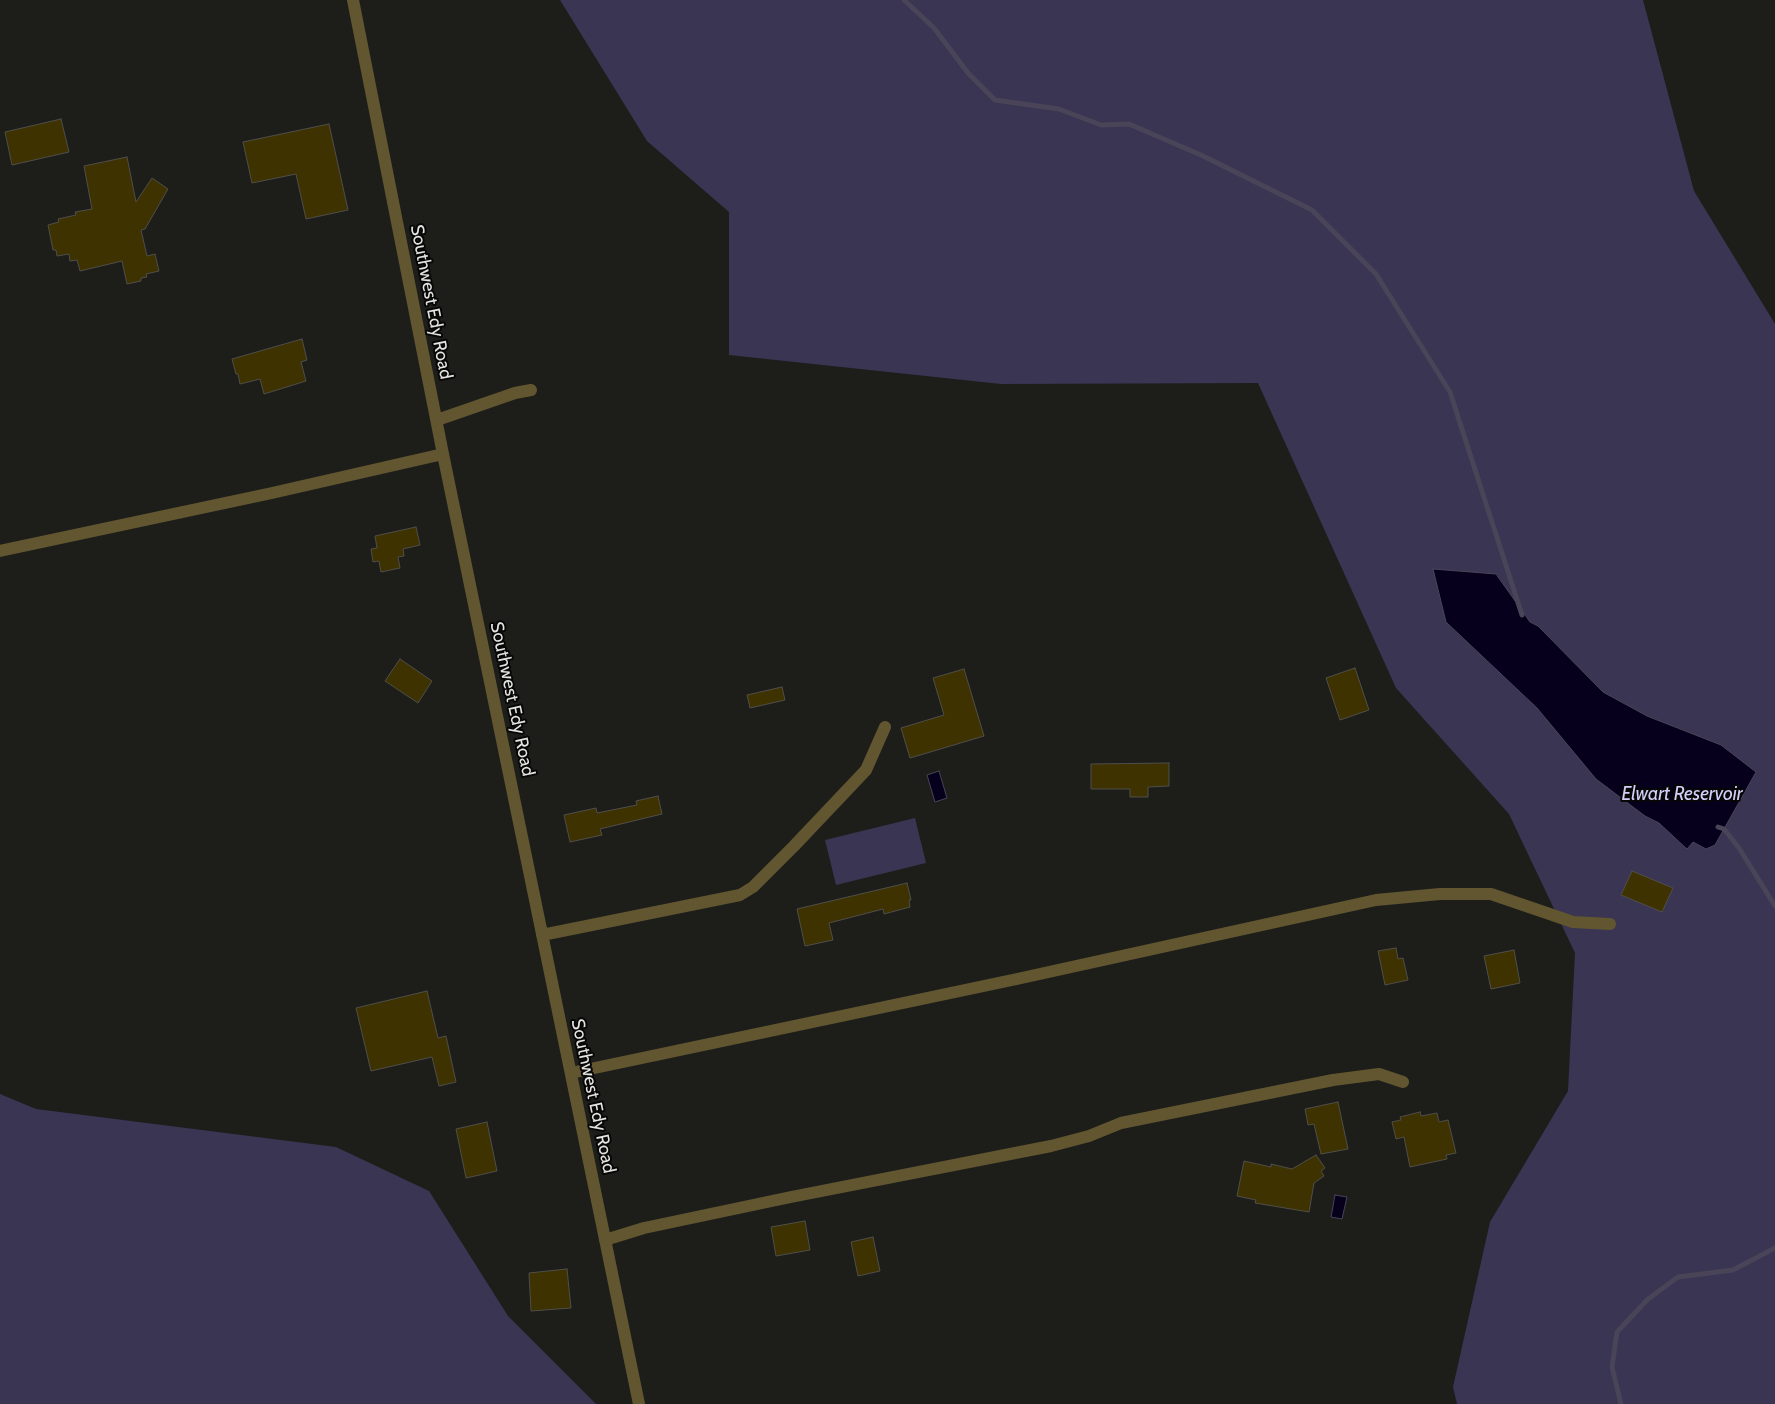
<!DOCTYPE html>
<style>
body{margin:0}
canvas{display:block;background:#1d1d1a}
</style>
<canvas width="1775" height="1404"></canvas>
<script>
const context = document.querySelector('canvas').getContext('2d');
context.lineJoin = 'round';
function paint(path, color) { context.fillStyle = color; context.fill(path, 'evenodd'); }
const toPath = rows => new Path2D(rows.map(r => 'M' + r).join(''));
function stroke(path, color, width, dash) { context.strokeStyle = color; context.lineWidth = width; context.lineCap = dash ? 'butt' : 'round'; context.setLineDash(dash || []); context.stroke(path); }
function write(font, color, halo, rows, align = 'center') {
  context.font = font + ' Cabin,sans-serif'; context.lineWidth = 4; context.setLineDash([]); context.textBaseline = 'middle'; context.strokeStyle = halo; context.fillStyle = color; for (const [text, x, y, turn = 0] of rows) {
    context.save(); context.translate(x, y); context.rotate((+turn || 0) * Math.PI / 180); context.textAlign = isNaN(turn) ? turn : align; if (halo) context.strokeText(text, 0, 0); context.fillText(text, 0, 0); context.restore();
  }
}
const green = toPath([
 [560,0,1643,0,1694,191,1775,324,1775,1404,1457,1404,1453,1387,1490,1222,1568,1091,1575,953,1509,814,1396,688,1258,383,1001,384,729,355,729,212,647,141],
 [915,818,926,863,836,885,825,840],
 [0,1094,36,1109,336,1147,429,1191,508,1316,596,1404,0,1404]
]);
const water = toPath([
 [1433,569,1496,574,1530,622,1538,626,1603,692,1647,716,1721,745,1756,772,1715,845,1706,849,1693,842,1687,849,1659,823,1645,816,1596,779,1537,708,1446,622,1433,569],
 [939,771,947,798,935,802,927,775,939,771],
 [1335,1195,1347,1197,1342,1219,1331,1217,1335,1195]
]);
const stream = toPath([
 [904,0,934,28,968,73,995,100,1059,109,1101,125,1129,124,1201,155,1312,210,1376,274,1450,392,1522,615],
 [1718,827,1724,829,1739,848,1775,906],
 [1621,1404,1612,1367,1617,1332,1648,1299,1678,1277,1733,1270,1775,1248]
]);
const building = toPath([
 [61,119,69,152,12,165,5,132,61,119],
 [329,124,348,210,306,219,296,174,252,183,243,142,329,124],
 [127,157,136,202,152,178,168,189,145,229,141,230,147,256,155,254,159,271,146,274,147,277,141,278,141,281,127,284,122,261,80,271,77,260,70,261,69,254,57,256,56,250,53,250,48,225,59,222,58,219,76,215,75,212,92,209,84,166,127,157],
 [302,339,307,360,301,362,306,381,264,394,260,379,240,384,238,374,236,374,232,359,302,339],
 [416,527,420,545,403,549,404,556,398,557,400,568,381,572,379,561,373,562,371,549,377,548,375,536,416,527],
 [400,659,432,681,418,703,385,681,400,659],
 [1355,668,1369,710,1340,720,1326,678,1355,668],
 [964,669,984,736,910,758,901,728,944,715,933,678,964,669],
 [782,687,785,700,750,708,747,695,782,687],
 [1169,763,1169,786,1148,787,1148,797,1130,797,1130,789,1091,789,1091,764,1169,763],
 [658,796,662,814,600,829,602,835,570,842,564,815,596,808,597,813,637,805,636,801,658,796],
 [1632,871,1673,888,1662,912,1621,895,1632,871],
 [907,883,911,900,909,900,910,907,884,914,883,909,829,923,833,940,805,946,797,909,907,883],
 [1396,948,1398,959,1403,958,1408,980,1385,985,1378,951,1396,948],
 [1514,950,1520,983,1491,989,1484,956,1514,950],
 [427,991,438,1038,446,1036,456,1082,439,1086,432,1057,371,1071,356,1008,427,991],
 [1338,1102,1348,1149,1321,1154,1314,1124,1308,1125,1305,1109,1338,1102],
 [1420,1112,1421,1116,1437,1113,1439,1122,1448,1120,1456,1153,1446,1155,1447,1159,1410,1167,1404,1137,1396,1139,1392,1122,1401,1120,1400,1117,1420,1112],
 [487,1122,497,1171,466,1178,456,1129,487,1122],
 [1316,1155,1325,1168,1321,1171,1324,1176,1314,1183,1309,1212,1255,1203,1256,1200,1237,1196,1244,1161,1271,1167,1271,1164,1292,1169,1316,1155],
 [805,1221,810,1250,776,1256,771,1227,805,1221],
 [873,1237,880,1271,858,1276,851,1242,873,1237],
 [567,1269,571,1308,531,1311,529,1273,567,1269]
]);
const minor = toPath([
 [353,0,443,454,639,1404],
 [437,420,515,393,531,390],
 [0,551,272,493,443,454],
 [542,935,740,895,753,887,794,846,866,770,885,727],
 [571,1073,1017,979,1376,900,1440,894,1491,894,1573,922,1610,924],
 [605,1240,644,1228,791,1197,1051,1146,1089,1136,1121,1123,1333,1080,1379,1074,1403,1082]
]);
const streetNames = [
 ["Southwest Edy Road",431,302,79],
 ["Southwest Edy Road",512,699,78],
 ["Southwest Edy Road",593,1096,78]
];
const waterNames = [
 ["Elwart Reservoir",1682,794]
];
paint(green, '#393553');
paint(water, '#06001c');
stroke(water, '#494457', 1);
stroke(stream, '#494457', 5);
paint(building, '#3e3200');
stroke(building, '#4f4e4a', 1);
stroke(minor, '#615630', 12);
write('18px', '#e4e4e2', '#070706', streetNames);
write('italic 19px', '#d4cffa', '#070706', waterNames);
</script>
